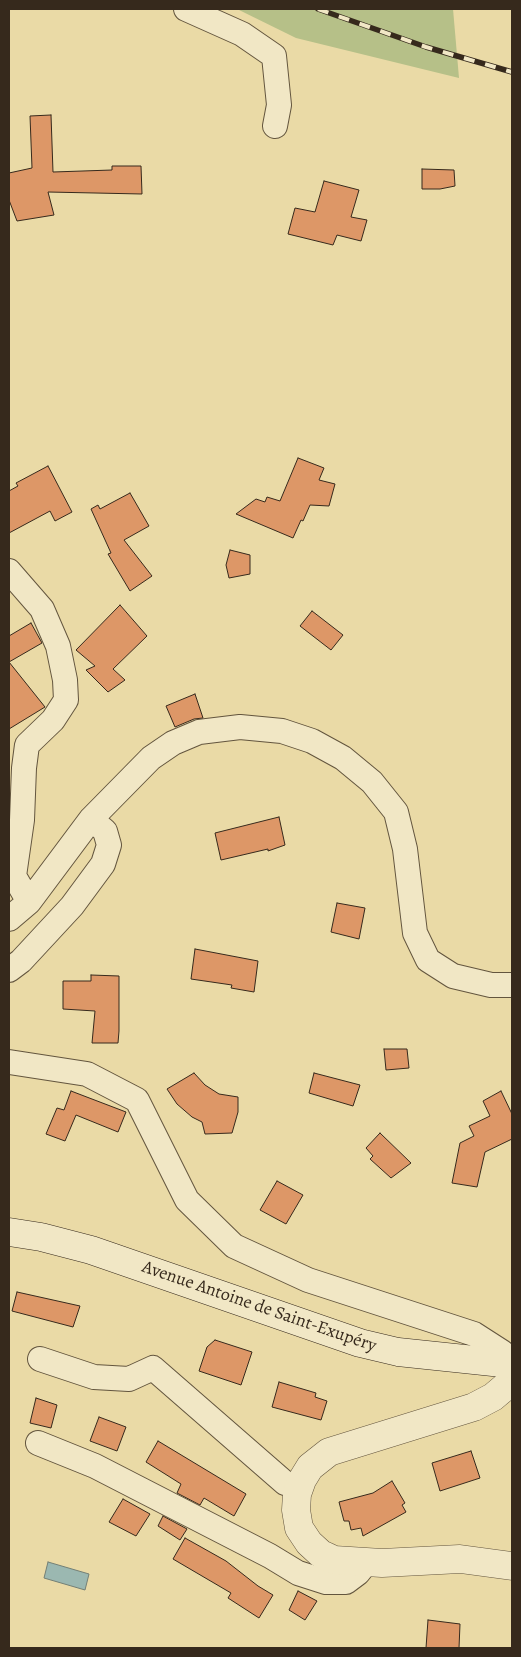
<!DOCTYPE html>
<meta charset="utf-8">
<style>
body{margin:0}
#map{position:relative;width:521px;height:1657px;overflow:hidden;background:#eadaa6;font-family:Alegreya,serif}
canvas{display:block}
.frame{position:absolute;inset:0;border:10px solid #36291c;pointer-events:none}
</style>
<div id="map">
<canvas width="521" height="1657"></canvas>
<div class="frame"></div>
</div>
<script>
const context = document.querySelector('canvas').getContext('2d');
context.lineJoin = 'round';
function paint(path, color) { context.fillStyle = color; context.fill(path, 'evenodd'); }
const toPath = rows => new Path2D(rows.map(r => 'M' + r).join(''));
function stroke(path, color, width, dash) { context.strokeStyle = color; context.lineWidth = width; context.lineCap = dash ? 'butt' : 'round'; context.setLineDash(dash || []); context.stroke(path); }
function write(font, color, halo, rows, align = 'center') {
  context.font = font + ' Alegreya,serif'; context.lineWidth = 4.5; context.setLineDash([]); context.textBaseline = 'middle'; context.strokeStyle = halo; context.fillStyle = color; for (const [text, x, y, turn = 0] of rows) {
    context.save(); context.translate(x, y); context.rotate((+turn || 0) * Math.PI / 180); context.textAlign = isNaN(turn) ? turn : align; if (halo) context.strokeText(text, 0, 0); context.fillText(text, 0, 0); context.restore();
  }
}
const green = toPath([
 [237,9,453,9,459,78,296,38]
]);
const water = toPath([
 [48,1562,89,1574,85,1590,44,1578,48,1562]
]);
const building = toPath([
 [51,115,53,172,112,170,112,166,141,166,142,194,48,192,54,215,17,221,9,200,9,173,32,168,30,116,51,115],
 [422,169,454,170,455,186,440,189,422,189,422,169],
 [324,181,359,190,351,217,367,220,361,241,337,235,333,245,288,234,295,208,315,212,324,181],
 [298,458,324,468,319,480,335,484,329,506,310,505,303,521,301,520,293,538,236,514,256,499,265,502,267,497,280,501,298,458],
 [48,466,72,512,55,521,50,511,9,533,9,491,18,486,16,483,48,466],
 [130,493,149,526,124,540,152,576,130,591,108,554,111,553,91,509,98,505,100,509,130,493],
 [230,550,250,555,250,574,229,578,226,565,230,550],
 [120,605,147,636,113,669,125,680,108,692,86,670,95,666,76,650,120,605],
 [312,611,343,635,331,650,300,626,312,611],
 [31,623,42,643,9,662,9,636,31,623],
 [9,662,45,707,9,729,9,662],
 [195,694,203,718,194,719,175,727,166,706,195,694],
 [279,817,285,845,268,851,268,849,221,860,215,833,279,817],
 [337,903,365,908,359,939,331,932,337,903],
 [195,949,258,961,254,992,231,988,232,985,191,979,195,949],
 [91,975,119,976,119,1031,118,1043,92,1043,95,1011,63,1009,63,981,91,981,91,975],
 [384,1049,407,1049,409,1068,386,1070,384,1049],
 [194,1073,205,1085,219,1094,238,1097,238,1112,232,1133,205,1134,202,1122,192,1117,177,1104,167,1089,194,1073],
 [314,1073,360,1085,353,1106,309,1093,314,1073],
 [71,1091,126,1112,118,1132,76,1115,65,1141,46,1134,57,1108,64,1110,71,1091],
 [501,1091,512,1114,512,1139,485,1152,477,1187,452,1183,460,1143,474,1136,469,1126,490,1116,483,1101,501,1091],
 [380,1133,411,1163,391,1178,370,1159,373,1156,366,1148,380,1133],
 [277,1181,303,1195,286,1224,260,1210,277,1181],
 [17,1292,80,1306,73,1327,12,1311,17,1292],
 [215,1340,252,1352,241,1385,199,1371,207,1347,215,1340],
 [279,1382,316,1393,315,1397,327,1401,321,1420,272,1407,279,1382],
 [36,1398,57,1405,51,1428,30,1423,36,1398],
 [99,1417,126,1427,117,1451,90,1441,99,1417],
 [158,1441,246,1494,234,1516,204,1498,200,1505,177,1493,181,1484,146,1462,158,1441],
 [471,1451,480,1478,440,1491,432,1463,471,1451],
 [392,1481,405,1503,402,1505,406,1512,363,1536,361,1528,351,1530,349,1521,344,1521,339,1502,373,1493,392,1481],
 [123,1499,150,1514,136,1536,109,1522,123,1499],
 [163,1516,187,1529,180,1540,158,1526,163,1516],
 [185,1538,226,1561,258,1586,273,1595,259,1618,228,1598,231,1593,173,1559,185,1538],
 [298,1591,317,1601,305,1620,289,1610,298,1591],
 [428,1620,460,1624,459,1648,426,1648,428,1620]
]);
const minor = toPath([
 [186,9,242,34,274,56,279,105,275,126],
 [9,571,42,609,58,646,65,680,66,700,53,720,27,745,24,768,22,820,14,876,29,902],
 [9,919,29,902,91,819,151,758,173,743,199,732,240,727,282,731,312,741,343,758,372,782,396,812,405,849,415,933,428,960,453,976,491,985,512,985],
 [9,970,21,961,72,906,103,864,109,845,105,831,91,819],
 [9,1062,87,1074,137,1100,187,1200,234,1246,308,1280,474,1334,502,1352,504,1364],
 [40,1359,94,1377,129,1379,153,1368,285,1483,299,1487],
 [38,1443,95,1466,270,1556,298,1573,326,1582,346,1582,358,1573,366,1563]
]);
const tertiary = toPath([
 [512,1381,493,1397,474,1407,329,1452,310,1467,302,1480,297,1494,296,1510,299,1528,309,1543,321,1554,334,1560,382,1563,460,1559,512,1566]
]);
const secondary = toPath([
 [9,1232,41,1237,91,1250,360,1343,398,1352,512,1364]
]);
const rail = toPath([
 [318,9,426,47,512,72]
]);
const streetNames = [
 ["Avenue Antoine de Saint-Exupéry",259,1307,19]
];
paint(green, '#b6c088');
paint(water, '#9bb8b1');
stroke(water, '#737f75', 1);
paint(building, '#dd9767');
stroke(building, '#36291c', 1);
stroke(minor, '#63553e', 26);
stroke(tertiary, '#63553e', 29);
stroke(secondary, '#36291c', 29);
stroke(minor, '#f1e7c5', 24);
stroke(tertiary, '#f1e7c5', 28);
stroke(secondary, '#f1e7c5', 28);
stroke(rail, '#36291c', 5.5);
stroke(rail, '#f1e7c5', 4, [11]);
write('18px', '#36291c', '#f1e7c5', streetNames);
</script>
